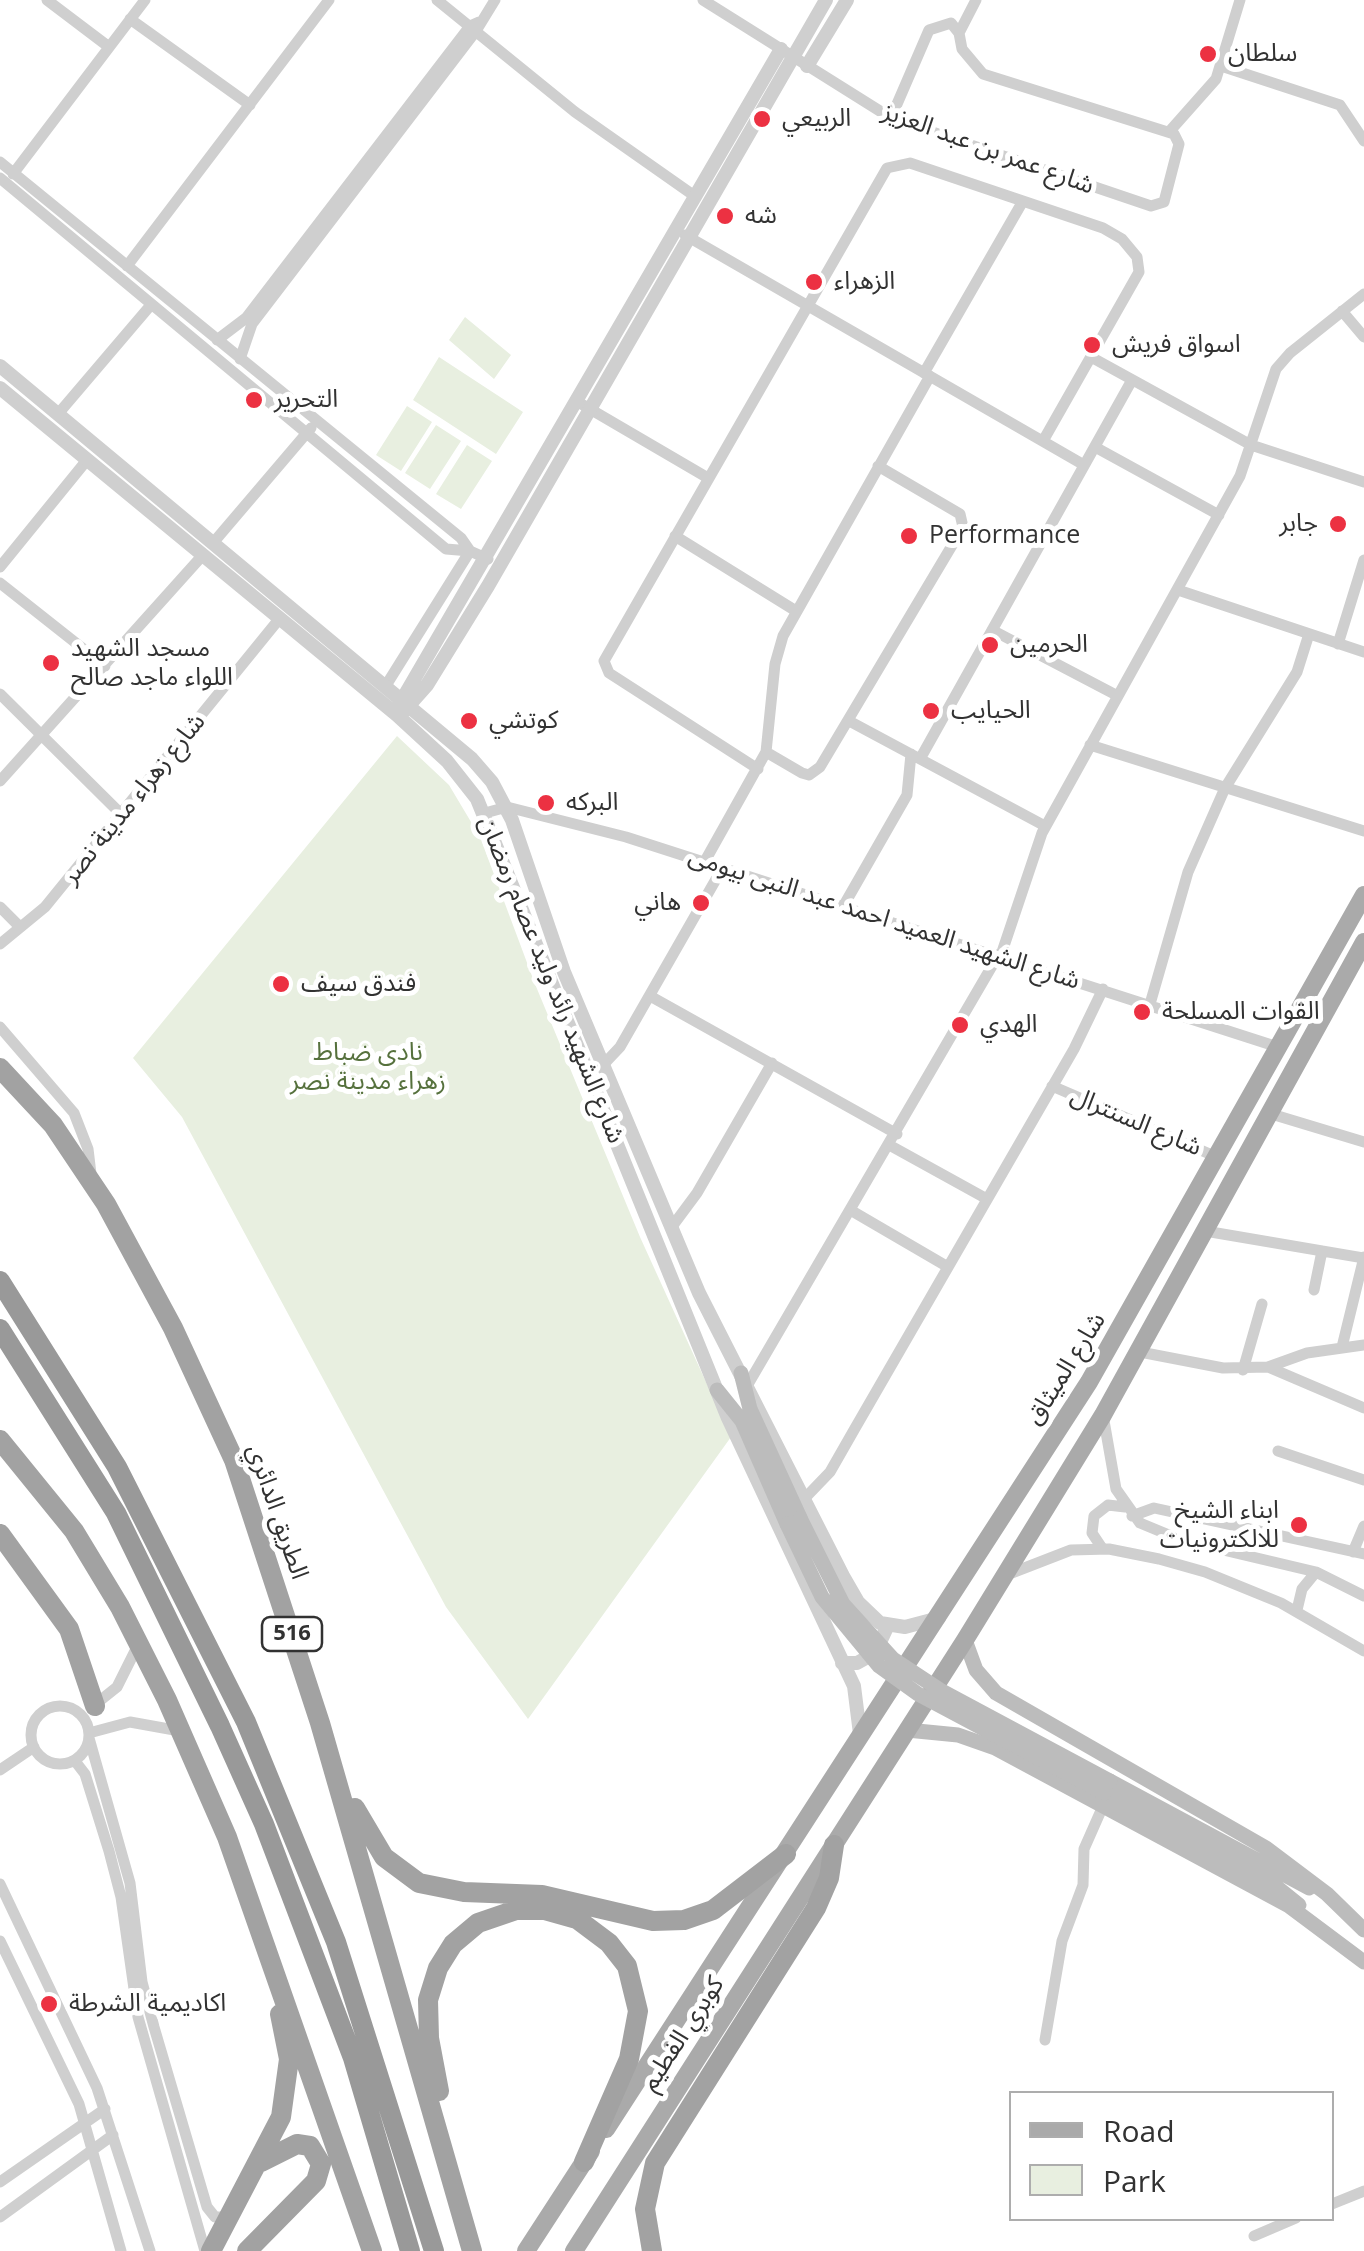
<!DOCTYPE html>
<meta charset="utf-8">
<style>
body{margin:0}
#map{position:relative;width:1364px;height:2251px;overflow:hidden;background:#fff;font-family:"Open Sans",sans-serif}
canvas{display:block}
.legend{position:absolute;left:1009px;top:2091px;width:325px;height:130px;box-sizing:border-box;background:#fff;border:2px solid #adadad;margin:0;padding:12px 18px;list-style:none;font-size:30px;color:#323232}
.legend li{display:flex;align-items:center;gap:20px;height:50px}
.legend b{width:50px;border:2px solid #adadad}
</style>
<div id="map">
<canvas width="1364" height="2251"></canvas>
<ul class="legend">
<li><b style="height:12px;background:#aaa"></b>Road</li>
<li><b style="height:28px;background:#e8efe0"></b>Park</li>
</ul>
</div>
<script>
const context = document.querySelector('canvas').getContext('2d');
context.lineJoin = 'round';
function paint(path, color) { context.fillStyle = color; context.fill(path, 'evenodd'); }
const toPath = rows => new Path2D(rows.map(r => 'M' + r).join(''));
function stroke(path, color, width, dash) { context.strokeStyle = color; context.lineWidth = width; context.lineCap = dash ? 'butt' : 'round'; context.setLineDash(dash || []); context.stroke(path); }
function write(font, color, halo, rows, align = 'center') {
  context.font = font + ' "Open Sans","Noto Sans Arabic",sans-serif'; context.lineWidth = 10; context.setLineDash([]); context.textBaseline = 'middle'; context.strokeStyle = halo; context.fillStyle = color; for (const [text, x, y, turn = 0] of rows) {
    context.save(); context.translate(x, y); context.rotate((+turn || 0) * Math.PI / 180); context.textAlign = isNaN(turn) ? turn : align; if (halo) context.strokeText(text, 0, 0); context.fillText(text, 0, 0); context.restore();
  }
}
const green = toPath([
 [465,317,511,355,494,379,449,340],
 [439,357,523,412,496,454,413,400],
 [407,406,432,422,401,471,376,455],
 [436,425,461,441,430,489,405,473],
 [467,445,492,461,461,509,436,494],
 [397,736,449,785,480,837,535,984,640,1237,731,1437,528,1719,446,1607,182,1117,133,1058]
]);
const minor = toPath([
 [47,0,109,47],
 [437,0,575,112,696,197],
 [703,0,891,118,1151,206,1164,202,1179,144,1174,134,983,74,962,49,959,33,976,0],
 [130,19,250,105],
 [1221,66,1340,105,1364,141],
 [891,118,929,30,951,23,959,33],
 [1169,132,1216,79,1240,0],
 [0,162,461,538,470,551],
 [13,174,145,0],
 [0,178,446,549,470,551,488,559],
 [685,235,1084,465],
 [127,266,329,0],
 [1342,311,1364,337],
 [217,340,246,318,470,26,479,22],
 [1091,357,1251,445,1364,482],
 [240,359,252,324,476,31,495,0],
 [924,373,1023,201],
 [578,402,708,478],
 [58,414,150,306],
 [1095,447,1219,515],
 [675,536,796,611],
 [213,543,311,428],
 [0,567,87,460],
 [0,583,105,666],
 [1178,590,1364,652],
 [992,630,1118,696],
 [1338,644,1364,560],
 [385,687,470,551],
 [0,694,122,815],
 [851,722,1045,826],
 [1090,745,1364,831],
 [766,752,802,773,809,775,820,767,963,527,960,514,878,466],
 [920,759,1132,380],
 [758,769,609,673,604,661,887,168,910,163,1103,228,1122,239,1137,257,1139,272,1043,441],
 [0,781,202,556],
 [485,813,507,807,626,837,1281,1048],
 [705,861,766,752,775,664,783,636,930,376],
 [844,905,907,795,911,754],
 [0,907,20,927],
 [0,944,45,907,280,618],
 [1001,955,1042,833,1240,476,1276,369,1290,353,1364,294],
 [650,996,897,1134],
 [1150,1004,1188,872,1225,788,1297,672,1309,634],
 [0,1027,74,1113,88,1149,91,1174],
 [603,1065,620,1047,723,867],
 [1052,1086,1219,1158],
 [1268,1113,1364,1142],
 [891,1146,987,1199],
 [852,1211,948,1267],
 [671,1228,697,1193,772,1063],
 [1205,1231,1364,1258],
 [1314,1290,1322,1251],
 [1342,1347,1364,1257],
 [1140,1352,1223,1368,1268,1367,1364,1408],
 [1268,1367,1307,1353,1364,1345],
 [1243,1370,1262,1304],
 [747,1386,999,954],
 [1103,1415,1116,1489,1140,1523,1181,1540,1316,1572,1364,1596],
 [1278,1451,1364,1480],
 [805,1498,830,1472,854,1430,1074,1049,1103,989],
 [1132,1516,1154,1508,1364,1554],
 [1102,1548,1092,1533,1094,1516,1108,1505,1125,1507],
 [1353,1552,1364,1526],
 [1009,1574,1071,1550,1109,1549,1159,1559,1205,1572,1281,1603,1364,1651],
 [1297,1610,1302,1589,1316,1572],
 '31 1735a29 29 0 1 1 58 0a29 29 0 1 1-58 0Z',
 [92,1707,117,1687,139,1643],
 [89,1733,130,1722,180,1731],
 [89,1738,130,1883,142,1982,154,2027,207,2207,215,2217,225,2217],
 [75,1761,85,1774,109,1851,121,1897,138,2017,205,2251],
 [0,1770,34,1747],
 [0,1884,97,2088,150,2251],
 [0,1941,79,2104,121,2251],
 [1045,2040,1062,1941,1083,1885,1084,1849,1103,1806],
 [0,2182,105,2109],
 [1332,2204,1364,2191],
 [0,2217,113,2135],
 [1254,2236,1296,2218]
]);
const tertiary = toPath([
 [807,66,847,0],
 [0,366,472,759,492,782,512,820,564,972,699,1293,843,1576,858,1602,880,1623,905,1627,939,1618],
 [0,388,397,715,447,761,477,799,728,1418,854,1686,860,1734],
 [399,705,781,49],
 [403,712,427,685,488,586,826,0],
 [842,1663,857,1663,875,1653,888,1625]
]);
const secondary = toPath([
 [741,1373,750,1409,800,1518],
 [717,1390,742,1421,787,1524],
 [965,1640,976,1670,996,1693,1266,1848,1327,1894,1364,1930],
 [907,1730,958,1735,995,1748,1289,1906,1364,1962],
 [1110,1781,1309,1888],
 [1104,1793,1263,1876,1299,1905]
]);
const primary = toPath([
 [606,2129,1089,1382,1364,895],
 [526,2251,591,2151],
 [574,2251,965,1640,1103,1415,1364,942]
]);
const trunk = toPath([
 [0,1068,53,1125,106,1204,173,1328,234,1460,320,1723,472,2251],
 [0,1440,74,1531,120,1607,167,1700,227,1837,372,2251],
 [0,1534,69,1629,95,1706],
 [355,1808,384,1857,419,1883,464,1892,542,1895,653,1921,684,1920,713,1910,786,1854],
 [439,2091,429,2038,428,2000,438,1968,453,1944,478,1923,516,1910,545,1910,577,1919,609,1943,627,1966,638,2011,629,2059,584,2162],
 [211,2251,281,2117,289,2059,280,2014],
 [247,2251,316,2181,321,2164,310,2146,297,2144,261,2162],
 [652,2251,645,2209,655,2163,816,1908,829,1878,834,1845]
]);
const motorway = toPath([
 [0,1281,117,1467,246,1722,336,1942,434,2251],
 [0,1329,116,1513,220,1726,264,1824,353,2058,410,2251]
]);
const secondaryBridge = toPath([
 [800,1518,843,1604,893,1659,940,1690,1110,1781],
 [787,1524,822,1597,879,1666,918,1694,1104,1793]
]);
const markers = [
 [1208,54,10,"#ec3142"],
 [762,119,10,"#ec3142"],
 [725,216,10,"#ec3142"],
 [814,282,10,"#ec3142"],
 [1092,345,10,"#ec3142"],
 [254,400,10,"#ec3142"],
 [1338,524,10,"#ec3142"],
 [909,536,10,"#ec3142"],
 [990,645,10,"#ec3142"],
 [51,663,10,"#ec3142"],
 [931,711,10,"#ec3142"],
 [469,721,10,"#ec3142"],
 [546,803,10,"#ec3142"],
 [701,903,10,"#ec3142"],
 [281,984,10,"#ec3142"],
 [1142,1012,10,"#ec3142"],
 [960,1025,10,"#ec3142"],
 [1299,1525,10,"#ec3142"],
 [49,2004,10,"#ec3142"]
];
const shields = [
 [292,1634,60]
];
const shieldNames = [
 ["516",292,1634]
];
const poiNames = [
 ["سلطان",1228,54],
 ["الربيعي",782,119],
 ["شه",745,216],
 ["الزهراء",834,282],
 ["اسواق فريش",1112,345],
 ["التحرير",274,400],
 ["جابر",1318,524,"right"],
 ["Performance",929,536],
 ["الحرمين",1010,645],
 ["مسجد الشهيد",71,649],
 ["اللواء ماجد صالح",71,678],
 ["الحيايب",951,711],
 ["كوتشي",489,721],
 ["البركه",566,803],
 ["هاني",681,903,"right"],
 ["فندق سيف",301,984],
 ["القوات المسلحة",1162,1012],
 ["الهدي",980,1025],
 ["ابناء الشيخ",1279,1511,"right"],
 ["للالكترونيات",1279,1540,"right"],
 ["اكاديمية الشرطة",69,2004]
];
const streetNames = [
 ["شارع عمر بن عبد العزيز",988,149,20],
 ["شارع زهراء مدينة نصر",134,799,-51],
 ["شارع الشهيد العميد احمد عبد النبى بيومى",884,919,18],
 ["شارع الشهيد رائد وليد عصام رمضان",551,980,68],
 ["شارع السنترال",1136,1122,23],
 ["شارع الميثاق",1066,1369,-58],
 ["الطريق الدائري",277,1512,71],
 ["كوبري الفطيم",683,2034,-57]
];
const parkNames = [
 ["نادى ضباط",368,1053],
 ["زهراء مدينة نصر",368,1082]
];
paint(green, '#e8efe0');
stroke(minor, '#cfcfcf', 11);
stroke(tertiary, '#cfcfcf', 14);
stroke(secondary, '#bcbcbc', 15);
stroke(primary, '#aaa', 18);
stroke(trunk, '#a2a2a2', 20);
stroke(motorway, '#999', 20);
stroke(secondaryBridge, '#bcbcbc', 15);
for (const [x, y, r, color] of markers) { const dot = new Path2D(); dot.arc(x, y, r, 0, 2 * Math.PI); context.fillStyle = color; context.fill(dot); stroke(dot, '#fff', 4); }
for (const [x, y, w] of shields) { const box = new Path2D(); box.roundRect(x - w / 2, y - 17, w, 34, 8); context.fillStyle = '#fff'; context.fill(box); stroke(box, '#323232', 2.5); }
write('bold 22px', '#323232', null, shieldNames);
write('25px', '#323232', '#fff', poiNames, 'left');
write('25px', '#323232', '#fff', streetNames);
write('25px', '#56713d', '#fff', parkNames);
</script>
